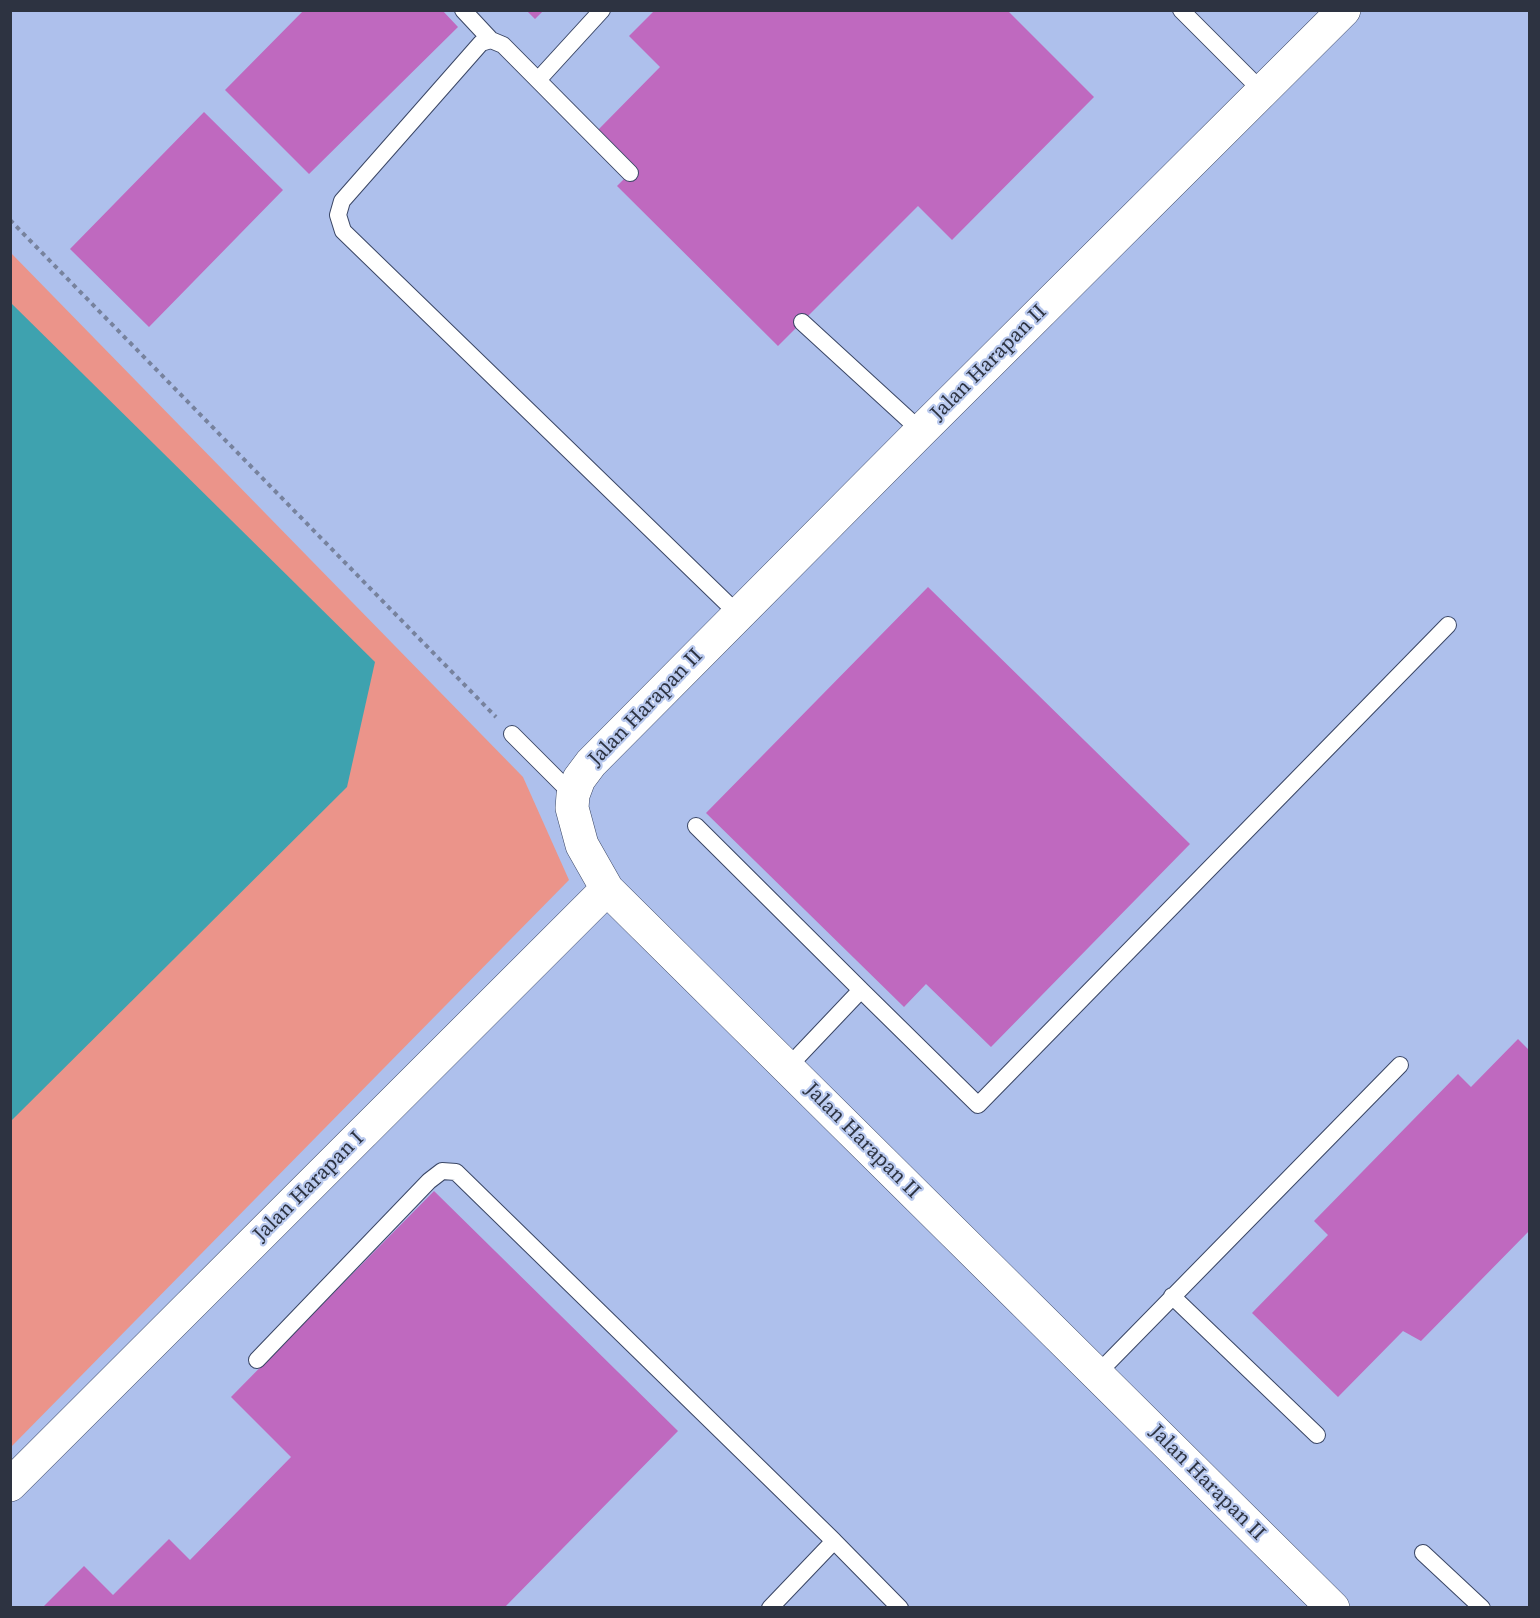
<!DOCTYPE html>
<style>
body{margin:0}
#map{position:relative;width:1540px;height:1618px;overflow:hidden;background:#bacaef;font-family:"Source Serif 4",serif}
canvas{display:block}
.frame{position:absolute;inset:0;border:12px solid #2d3341;pointer-events:none}
</style>
<div id="map">
<canvas width="1540" height="1618"></canvas>
<div class="frame"></div>
</div>
<script>
const context = document.querySelector('canvas').getContext('2d');
context.lineJoin = 'round';
function paint(path, color) { context.fillStyle = color; context.fill(path, 'evenodd'); }
const toPath = rows => new Path2D(rows.map(r => 'M' + r).join(''));
function stroke(path, color, width, dash) { context.strokeStyle = color; context.lineWidth = width; context.lineCap = dash ? 'butt' : 'round'; context.setLineDash(dash || []); context.stroke(path); }
function write(font, color, halo, rows, align = 'center') {
  context.font = font + ' "Source Serif 4",serif'; context.lineWidth = 4.5; context.setLineDash([]); context.textBaseline = 'middle'; context.strokeStyle = halo; context.fillStyle = color; for (const [text, x, y, turn = 0] of rows) {
    context.save(); context.translate(x, y); context.rotate((+turn || 0) * Math.PI / 180); context.textAlign = isNaN(turn) ? turn : align; if (halo) context.strokeText(text, 0, 0); context.fillText(text, 0, 0); context.restore();
  }
}
const built = toPath([
 [11,11,1529,11,1529,1607,11,1607]
]);
const green = toPath([
 [11,253,523,777,569,880,11,1447]
]);
const water = toPath([
 [11,303,375,662,347,787,11,1121]
]);
const building = toPath([
 [304,10,442,10,458,27,309,174,225,90],
 [526,10,544,10,535,19],
 [655,10,1007,10,1094,97,952,240,918,206,778,346,617,186,636,167,598,130,660,67,629,36],
 [204,112,283,190,149,327,70,249],
 [928,587,1190,844,991,1047,926,984,904,1007,706,813],
 [1518,1039,1530,1051,1530,1230,1421,1341,1403,1331,1338,1397,1252,1313,1328,1235,1314,1221,1458,1074,1471,1087],
 [434,1191,678,1431,504,1608,42,1608,84,1566,113,1595,169,1539,190,1560,291,1457,231,1397]
]);
const path = toPath([
 [10,220,496,717]
]);
const service = toPath([
 [463,10,491,40,503,45,630,173],
 [1181,10,1263,92],
 [491,40,481,43,342,201,338,215,343,231,738,614],
 [538,80,602,10],
 [802,322,921,431],
 [512,734,573,795],
 [696,826,861,990],
 [788,1067,861,990,978,1105,1448,625],
 [1172,1296,1317,1435],
 [257,1360,429,1181,442,1171,456,1172,834,1541],
 [1097,1374,1400,1065],
 [1423,1553,1482,1608],
 [770,1608,834,1541,900,1608]
]);
const minor = toPath([
 [10,1485,607,889],
 [1333,1608,607,889,582,845,572,808,573,795,579,779,591,763,921,431,1344,10]
]);
const streetNames = [
 ["Jalan Harapan II",989,363,-45],
 ["Jalan Harapan II",646,708,-46],
 ["Jalan Harapan II",862,1141,45],
 ["Jalan Harapan I",309,1187,-45],
 ["Jalan Harapan II",1207,1483,45]
];
paint(built, '#aec0ec');
paint(green, '#eb948a');
paint(water, '#3ea2af');
paint(building, '#bf69bf');
stroke(service, '#3a4665', 18);
stroke(minor, '#3a4665', 34);
stroke(path, '#77829d', 4, [4.5, 4.5]);
stroke(service, '#fff', 16);
stroke(minor, '#fff', 33);
write('21px', '#2d3341', '#bacaef', streetNames);
</script>
